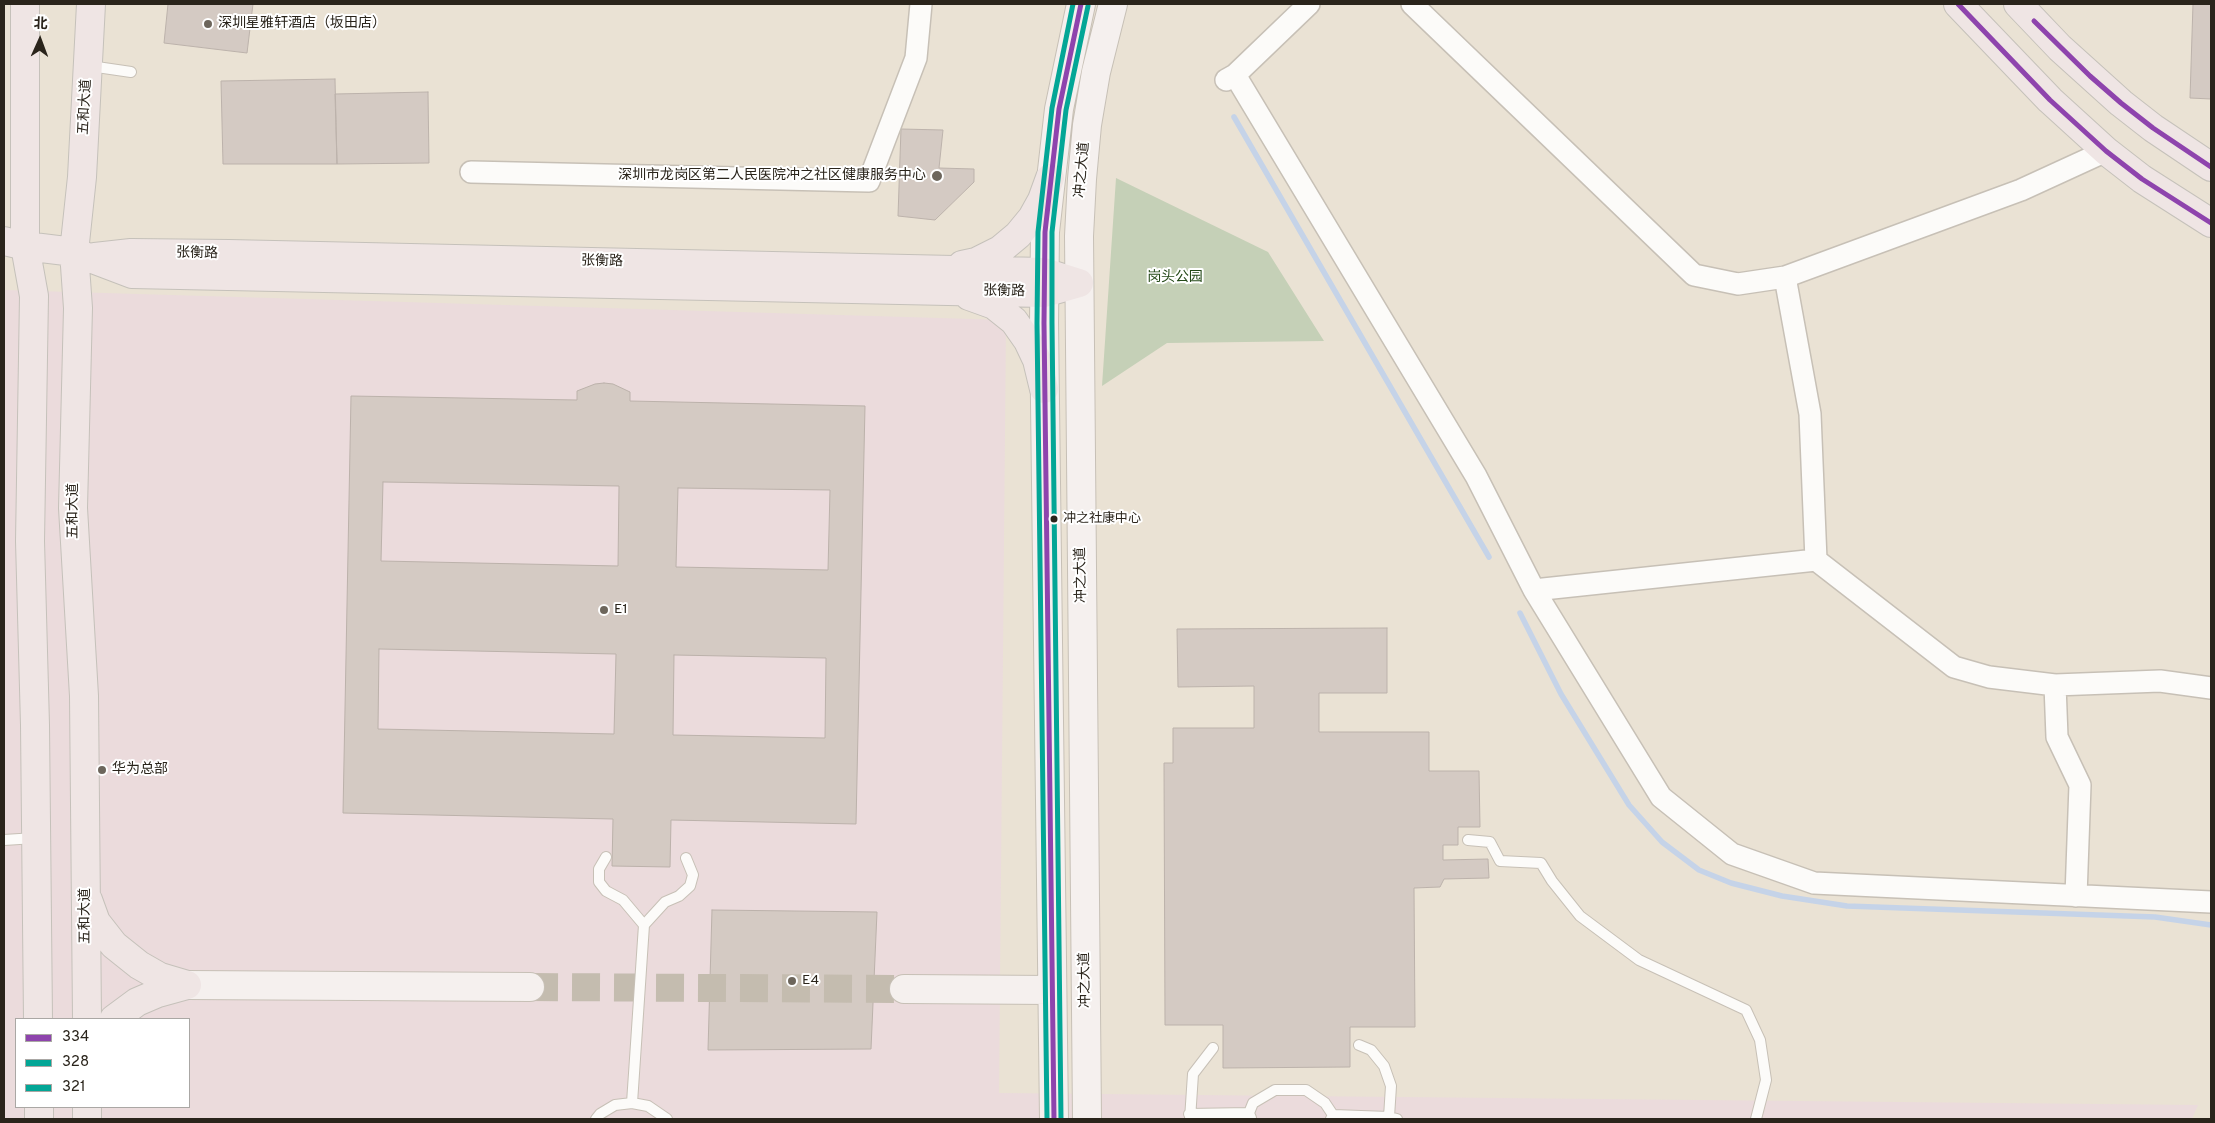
<!DOCTYPE html>
<meta charset="utf-8">
<style>
body{margin:0}
#map{position:relative;width:2215px;height:1123px;overflow:hidden;background:#eae2d4;font-family:Overpass,"Noto Sans SC",sans-serif}
canvas{display:block}
.frame{position:absolute;inset:0;border:5px solid #2a241b;pointer-events:none}
.legend{position:absolute;left:15px;top:1018px;width:175px;height:90px;box-sizing:border-box;background:#fff;border:1px solid #aaa7a4;margin:0;padding:6px 9px;list-style:none;font-size:15px;color:#2a241b}
.legend li{display:flex;align-items:center;gap:10px;height:25px}
.legend b{width:25px;border:1px solid #aaa7a4}
.north{position:absolute;left:15px;top:15px;width:50px;height:50px;-webkit-text-stroke:4px #fff;paint-order:stroke;rotate:2deg;font-size:14px;font-weight:700;line-height:20px;text-align:center;color:#2a241b}
.north::after{content:'';display:block;margin:auto;width:18px;height:22px;background:#2a241b;clip-path:polygon(50% 0,100% 100%,50% 72%,0 100%)}
</style>
<div id="map">
<canvas width="2215" height="1123"></canvas>
<div class="frame"></div>
<ul class="legend">
<li><b style="height:6px;background:#8e44ad"></b>334</li>
<li><b style="height:6px;background:#03a696"></b>328</li>
<li><b style="height:6px;background:#03a696"></b>321</li>
</ul>
<div class="north">北</div>
</div>
<script>
const context = document.querySelector('canvas').getContext('2d');
context.lineJoin = 'round';
function paint(path, color) { context.fillStyle = color; context.fill(path, 'evenodd'); }
const toPath = rows => new Path2D(rows.map(r => 'M' + r).join(''));
function stroke(path, color, width, dash) { context.strokeStyle = color; context.lineWidth = width; context.lineCap = dash ? 'butt' : 'round'; context.setLineDash(dash || []); context.stroke(path); }
function write(font, color, halo, rows, align = 'center') {
  context.font = font + ' Overpass,"Noto Sans SC",sans-serif'; context.lineWidth = 4; context.setLineDash([]); context.textBaseline = 'middle'; context.strokeStyle = halo; context.fillStyle = color; for (const [text, x, y, turn = 0] of rows) {
    context.save(); context.translate(x, y); context.rotate((+turn || 0) * Math.PI / 180); context.textAlign = isNaN(turn) ? turn : align; if (halo) context.strokeText(text, 0, 0); context.fillText(text, 0, 0); context.restore();
  }
}
const industrial = toPath([
 [4,290,1006,320,999,1093,2198,1105,2192,1119,4,1119],
 [16,1019,189,1019,189,1107,16,1107]
]);
const green = toPath([
 [1116,178,1268,252,1324,341,1167,343,1102,386]
]);
const stream = toPath([
 [1234,117,1489,557],
 [1520,613,1561,694,1629,805,1662,842,1699,870,1731,883,1782,896,1847,906,2155,917,2211,925]
]);
const building = toPath([
 [168,4,253,4,247,53,164,43,168,4],
 [2193,4,2211,4,2211,99,2190,98,2193,4],
 [335,79,337,164,223,164,221,81,335,79],
 [428,92,429,163,337,164,335,94,428,92],
 [901,129,943,130,939,168,974,169,974,182,935,220,898,216,901,129],
 [604,383,613,384,630,392,630,401,865,406,856,824,671,820,670,867,612,866,613,819,343,813,351,396,577,400,577,391,595,384,604,383],
 [383,482,619,486,618,566,381,561,383,482],
 [678,488,830,490,828,570,676,567,678,488],
 [379,649,616,654,614,734,378,729,379,649],
 [674,655,826,658,825,738,673,735,674,655],
 [1387,628,1387,693,1319,693,1319,732,1429,732,1429,771,1479,771,1480,827,1458,827,1458,845,1443,845,1443,860,1488,859,1489,878,1444,879,1440,887,1414,888,1415,1027,1350,1027,1350,1067,1223,1068,1223,1025,1165,1025,1164,763,1173,763,1173,728,1254,728,1254,686,1178,687,1177,629,1387,628],
 [712,910,877,912,871,1049,708,1050,712,910]
]);
const secondaryTunnel = toPath([
 [530,987,904,989]
]);
const lane = toPath([
 [90,66,131,72],
 [4,840,35,838],
 [1468,840,1490,842,1500,861,1541,863,1552,881,1580,916,1639,960,1746,1010,1760,1040,1766,1080,1756,1119],
 [606,857,599,869,599,882,606,891,623,900,644,925],
 [1359,1045,1371,1050,1384,1066,1391,1086,1389,1117],
 [632,1103,644,925,665,902,679,896,690,886,693,875,686,858],
 [1249,1113,1253,1103,1275,1090,1306,1090,1325,1103,1333,1115],
 [1189,1114,1249,1113,1251,1118],
 [596,1119,600,1114,615,1105,632,1103,648,1106,667,1119],
 [1190,1119,1193,1074,1213,1048],
 [1331,1119,1333,1115,1389,1117,1397,1119]
]);
const street = toPath([
 [1412,4,1694,275,1738,284,1785,277,2021,190,2106,151],
 [1235,75,1476,476,1534,590,1661,797,1732,854,1814,883,2211,902],
 [1226,80,1235,75,1309,4],
 [471,172,869,181,916,58,921,4],
 [1785,277,1810,414,1816,560],
 [1534,590,1816,560,1954,667,1989,677,2055,685,2160,681,2211,688],
 [2055,685,2057,737,2080,785,2076,896]
]);
const secondary = toPath([
 [187,985,530,987],
 [904,989,1052,990],
 [1054,1119,1044,323,1045,232,1059,109,1081,4],
 [1087,1119,1079,236,1082,179,1087,125,1096,72,1113,4]
]);
const primary = toPath([
 [25,4,25,246,34,296,30,541,35,725,38,1019],
 [1958,4,2050,100,2106,151,2142,179,2211,223],
 [2018,4,2060,48,2121,103,2153,128,2211,167],
 [4,241,25,246,74,252,132,274,1044,293,1079,283],
 [95,257,131,253,229,254,1044,272,1079,283],
 [962,265,976,262,1000,250,1018,235,1032,218,1042,200,1050,178],
 [969,296,994,305,1014,321,1028,341,1037,360,1044,389],
 [88,900,96,922,114,945,139,965,160,977,187,985],
 [87,1019,84,696,73,508,78,308,74,252,82,177,91,4],
 [114,1019,137,1002,158,993,187,985],
 [39,1107,39,1119],
 [87,1107,87,1119]
]);
const bus1 = toPath([
 [1958,4,2050,100,2106,151,2142,179,2211,223],
 [2034,21,2090,76,2121,103,2153,128,2211,167],
 [1054,1119,1044,323,1045,232,1059,109,1081,4]
]);
const bus2 = toPath([
 [1061,1119,1052,323,1052,232,1066,110,1088,6]
]);
const bus3 = toPath([
 [1047,1119,1037,323,1038,232,1052,108,1073,4]
]);
const markers = [
 [208,24,5,"#6d665c"],
 [937,176,6,"#6d665c"],
 [1054,519,4.5,"#2a241b"],
 [604,610,5,"#6d665c"],
 [102,770,5,"#6d665c"],
 [792,981,5,"#6d665c"]
];
const busNames = [
 ["冲之社康中心",1063,519]
];
const poiNames = [
 ["深圳星雅轩酒店（坂田店）",218,24],
 ["深圳市龙岗区第二人民医院冲之社区健康服务中心",926,176,"right"],
 ["E1",614,610],
 ["华为总部",112,770],
 ["E4",802,981]
];
const streetNames = [
 ["五和大道",86,107,-87],
 ["冲之大道",1083,170,-85],
 ["张衡路",197,254,1],
 ["张衡路",602,262,1],
 ["张衡路",1004,292,1],
 ["五和大道",74,511,-90],
 ["冲之大道",1082,575,-91],
 ["五和大道",86,916,-90],
 ["冲之大道",1086,980,-91]
];
const parkNames = [
 ["岗头公园",1175,278]
];
paint(industrial, '#ebdbdc');
paint(green, '#c5d0b7');
stroke(stream, '#c5d3e8', 5.5);
paint(building, '#d4cac3');
stroke(building, '#bcb2ab', 1);
stroke(secondaryTunnel, '#c4bcaf', 28, [28, 14]);
stroke(lane, '#c7c0b6', 12);
stroke(street, '#c7c0b6', 24);
stroke(secondary, '#c7c0b6', 30);
stroke(primary, '#c5c1ba', 30);
stroke(lane, '#fcfbf9', 10);
stroke(street, '#fcfbf9', 21);
stroke(secondary, '#f5f0ee', 28);
stroke(primary, '#efe5e4', 28);
stroke(bus1, '#8e44ad', 5);
stroke(bus2, '#03a696', 5);
stroke(bus3, '#03a696', 5);
for (const [x, y, r, color] of markers) { const dot = new Path2D(); dot.arc(x, y, r, 0, 2 * Math.PI); context.fillStyle = color; context.fill(dot); stroke(dot, '#fff', 2); }
write('13px', '#2a241b', '#fff', busNames, 'left');
write('14px', '#2a241b', '#fff', poiNames, 'left');
write('14px', '#2a241b', '#fff', streetNames);
write('14px', '#244918', '#fff', parkNames);
</script>
